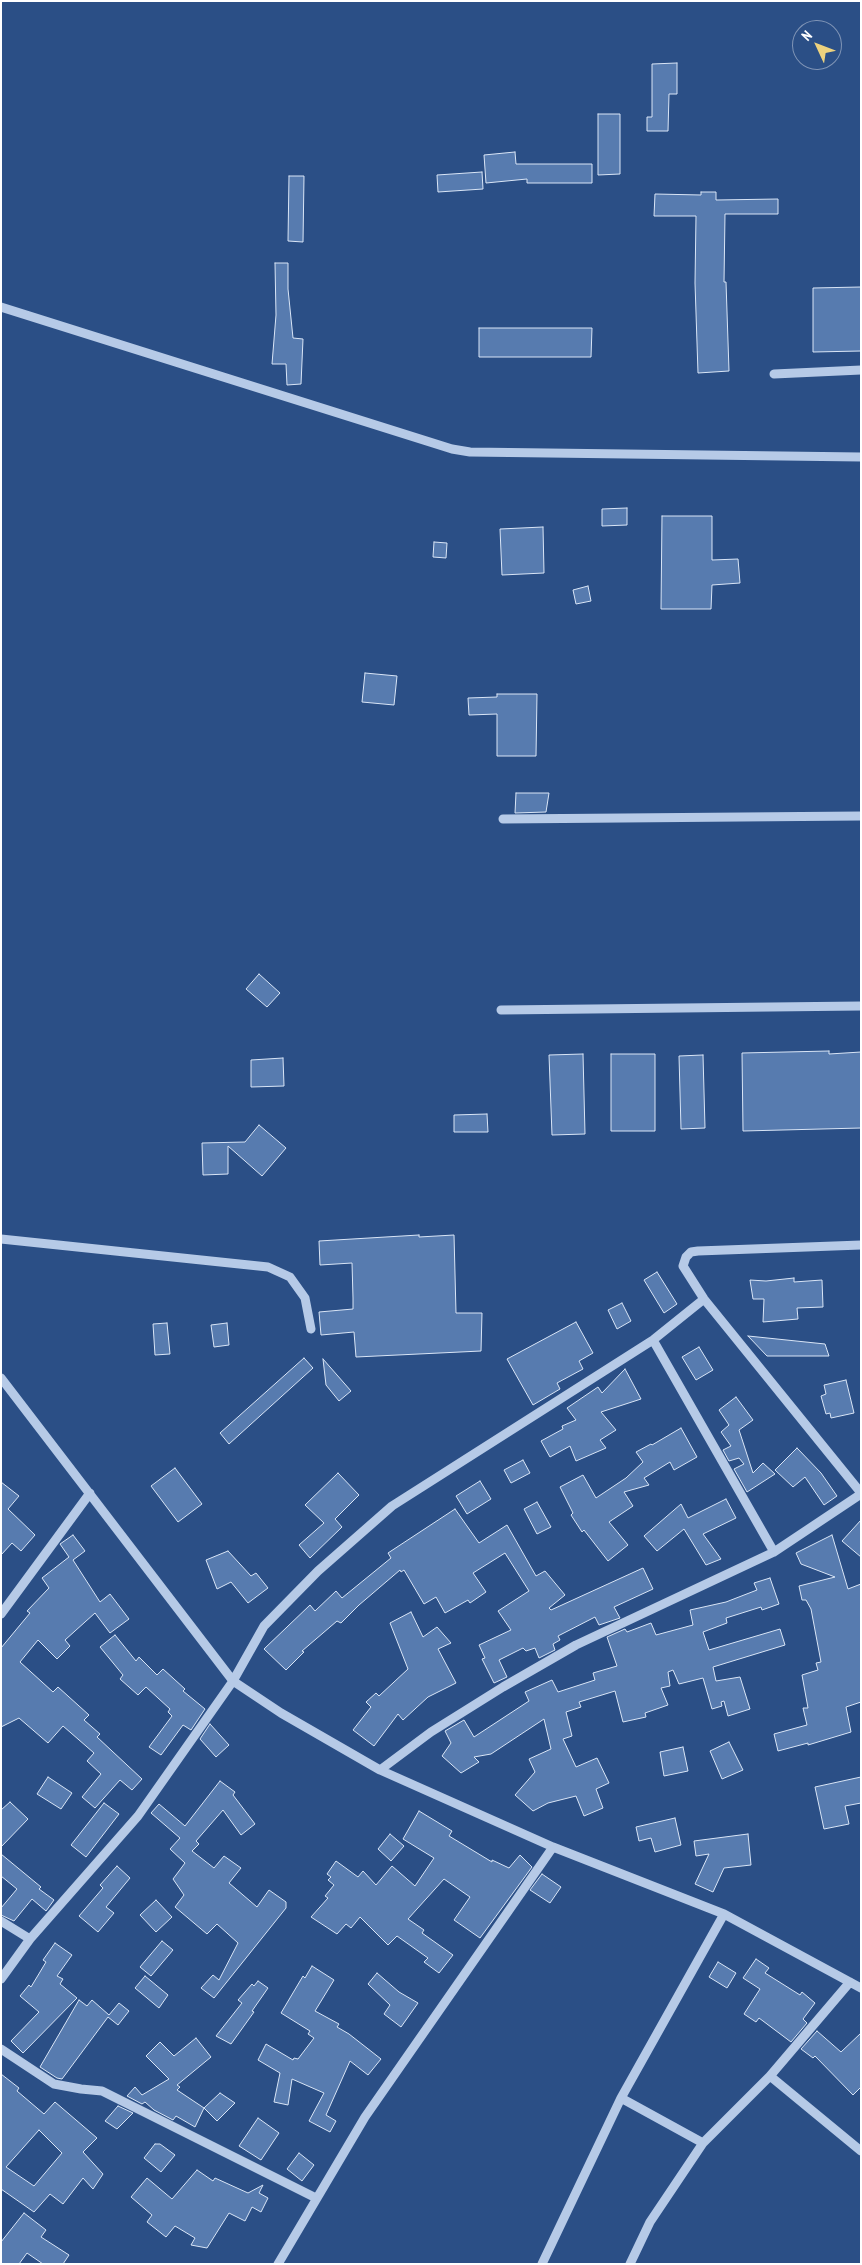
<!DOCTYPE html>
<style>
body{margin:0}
#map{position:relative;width:862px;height:2265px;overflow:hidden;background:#2b4f86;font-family:"PT Sans Narrow",sans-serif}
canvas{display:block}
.frame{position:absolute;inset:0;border:2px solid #fff;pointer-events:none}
.north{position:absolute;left:792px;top:20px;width:50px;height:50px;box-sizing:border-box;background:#2b4f86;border:1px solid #8095b6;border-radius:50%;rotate:313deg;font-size:14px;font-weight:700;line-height:20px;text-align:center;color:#fff}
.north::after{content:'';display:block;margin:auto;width:18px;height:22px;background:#edd27e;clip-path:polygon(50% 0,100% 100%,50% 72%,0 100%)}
</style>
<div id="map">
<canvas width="862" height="2265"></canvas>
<div class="frame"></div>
<div class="north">N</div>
</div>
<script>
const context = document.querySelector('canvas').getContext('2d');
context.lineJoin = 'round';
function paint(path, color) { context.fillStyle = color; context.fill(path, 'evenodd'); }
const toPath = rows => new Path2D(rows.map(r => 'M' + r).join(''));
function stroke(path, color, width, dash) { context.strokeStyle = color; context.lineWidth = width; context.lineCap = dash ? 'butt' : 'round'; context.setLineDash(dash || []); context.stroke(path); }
const building = toPath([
 [677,63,677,94,669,94,668,131,647,131,647,117,652,117,652,64,677,63],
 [598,114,620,114,620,174,598,175,598,114],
 [515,152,516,164,592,164,592,183,527,183,527,179,486,183,484,155,515,152],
 [482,172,483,189,438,192,437,175,482,172],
 [289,176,304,176,303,242,288,241,289,176],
 [701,192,716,192,716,200,778,199,778,214,725,214,724,282,726,282,729,371,698,373,695,283,696,216,654,216,655,194,701,195,701,192],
 [275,263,288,263,288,289,293,338,303,339,301,384,287,385,286,364,272,364,276,315,275,263],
 [861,287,861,351,813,352,813,288,861,287],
 [479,328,592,328,591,357,479,357,479,328],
 [627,508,627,525,602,526,602,509,627,508],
 [662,516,712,516,712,560,738,559,740,583,712,585,711,609,661,609,662,516],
 [543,527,544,573,502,575,500,529,543,527],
 [434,542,447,543,446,558,433,557,434,542],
 [588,586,591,601,576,604,573,590,588,586],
 [365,673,397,676,394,705,362,702,365,673],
 [497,694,537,694,536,756,497,756,497,714,469,715,468,698,497,697,497,694],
 [516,793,549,793,546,812,515,813,516,793],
 [259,974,280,993,267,1007,246,989,259,974],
 [829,1051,829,1054,861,1052,861,1128,743,1131,742,1053,829,1051],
 [583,1054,585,1134,552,1135,549,1055,583,1054],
 [611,1054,655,1054,655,1131,611,1131,611,1054],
 [703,1055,705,1128,681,1129,679,1056,703,1055],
 [283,1058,284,1086,251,1087,251,1060,283,1058],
 [487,1114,488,1132,454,1132,454,1115,487,1114],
 [259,1125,286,1148,262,1176,228,1146,228,1174,203,1175,202,1143,245,1142,259,1125],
 [419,1235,419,1237,454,1235,456,1313,482,1313,481,1351,356,1357,354,1332,321,1335,319,1312,353,1309,353,1298,352,1263,320,1265,319,1241,419,1235],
 [657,1272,677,1304,664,1313,644,1280,657,1272],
 [794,1278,794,1282,822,1280,823,1307,797,1308,798,1319,763,1322,764,1299,753,1299,750,1280,766,1281,794,1278],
 [622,1303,631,1321,617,1329,608,1310,622,1303],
 [576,1322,593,1353,579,1361,583,1369,557,1383,560,1389,533,1405,507,1359,576,1322],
 [167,1323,170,1354,155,1355,153,1324,167,1323],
 [227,1323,229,1345,214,1347,211,1325,227,1323],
 [748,1336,825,1344,829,1356,767,1356,748,1336],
 [699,1347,713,1370,696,1380,682,1357,699,1347],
 [304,1358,313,1368,229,1444,220,1433,304,1358],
 [323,1359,351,1391,339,1401,326,1385,323,1359],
 [625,1369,641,1399,601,1412,616,1430,600,1440,606,1448,576,1461,570,1446,550,1457,541,1441,563,1429,562,1426,576,1420,567,1408,598,1387,602,1393,625,1369],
 [846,1380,854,1413,831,1418,830,1413,826,1414,821,1396,826,1394,824,1385,846,1380],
 [736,1397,753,1420,739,1430,753,1473,763,1463,775,1474,747,1492,734,1469,744,1464,739,1458,729,1461,723,1450,731,1446,721,1432,729,1425,719,1410,736,1397],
 [681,1428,697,1457,674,1470,670,1462,644,1478,649,1485,624,1492,633,1506,609,1522,628,1545,608,1561,584,1530,582,1532,571,1515,573,1513,560,1487,583,1475,596,1498,626,1478,643,1462,636,1452,651,1444,652,1445,681,1428],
 [797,1448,821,1473,837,1496,824,1505,805,1477,793,1487,775,1470,797,1448],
 [523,1460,530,1473,511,1483,504,1470,523,1460],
 [175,1468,202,1504,178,1522,151,1486,175,1468],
 [338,1473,359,1495,335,1519,342,1527,310,1558,299,1545,324,1523,305,1505,338,1473],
 [480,1481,491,1499,467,1514,456,1496,480,1481],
 [1,1482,19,1496,8,1509,35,1535,21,1551,12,1543,1,1555,1,1482],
 [726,1499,736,1518,703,1534,721,1559,706,1565,684,1529,657,1551,644,1536,681,1504,688,1518,726,1499],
 [537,1502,551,1527,537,1534,524,1509,537,1502],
 [455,1509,479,1543,507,1525,536,1576,545,1571,565,1595,549,1608,551,1610,643,1568,653,1589,614,1607,620,1618,599,1625,595,1617,558,1636,560,1640,553,1644,555,1650,539,1658,535,1648,526,1651,523,1648,499,1660,507,1677,494,1683,482,1659,485,1658,479,1645,511,1630,498,1611,529,1591,505,1553,473,1573,486,1592,470,1603,468,1600,445,1613,436,1597,424,1604,404,1570,401,1572,400,1570,359,1605,341,1623,337,1621,302,1651,304,1652,286,1670,264,1649,310,1605,315,1611,336,1591,342,1598,391,1558,388,1553,455,1509],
 [861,1520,861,1557,842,1541,861,1520],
 [73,1535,85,1551,73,1560,100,1602,110,1594,129,1619,110,1633,95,1613,65,1640,70,1646,57,1659,38,1640,20,1662,53,1692,58,1687,89,1715,84,1720,100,1734,97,1737,142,1779,132,1790,120,1780,95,1808,82,1797,101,1774,87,1761,94,1753,63,1726,48,1743,19,1718,1,1727,1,1648,30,1613,27,1611,49,1588,42,1578,69,1557,60,1544,73,1535],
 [832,1535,848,1589,861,1584,861,1702,846,1707,851,1732,808,1745,808,1743,778,1751,774,1734,807,1725,803,1708,808,1708,802,1675,818,1670,816,1663,821,1662,811,1609,806,1600,802,1600,799,1586,835,1577,801,1564,796,1553,832,1535],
 [228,1551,251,1576,256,1573,268,1588,248,1603,231,1582,217,1589,206,1560,228,1551],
 [770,1578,779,1604,762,1610,761,1607,726,1618,727,1623,703,1632,709,1650,780,1629,785,1645,713,1667,716,1681,740,1677,750,1709,728,1716,724,1701,721,1702,722,1706,712,1709,703,1678,679,1684,673,1670,668,1672,670,1686,661,1688,668,1705,645,1713,646,1717,623,1722,615,1691,579,1702,581,1707,566,1712,572,1736,563,1739,576,1767,597,1758,609,1783,596,1789,603,1808,584,1816,576,1796,548,1803,533,1811,515,1795,535,1772,529,1759,551,1749,544,1719,491,1754,474,1757,479,1762,461,1773,442,1756,451,1743,445,1731,464,1720,474,1737,529,1701,525,1692,552,1680,558,1692,595,1680,593,1673,617,1666,607,1637,625,1629,627,1632,651,1623,656,1635,693,1625,690,1610,726,1602,757,1590,754,1583,770,1578],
 [411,1612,423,1637,437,1627,451,1643,438,1649,456,1683,428,1697,403,1720,398,1714,374,1746,353,1730,371,1707,366,1702,376,1693,379,1696,408,1669,390,1623,411,1612],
 [115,1635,136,1661,139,1657,157,1675,163,1669,185,1689,183,1691,205,1709,191,1730,183,1725,161,1755,149,1747,172,1716,168,1712,170,1709,146,1687,138,1695,120,1679,123,1675,100,1647,115,1635],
 [210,1724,229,1745,216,1757,200,1739,210,1724],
 [729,1742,743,1770,722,1779,710,1751,729,1742],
 [683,1747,688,1771,664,1776,660,1752,683,1747],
 [48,1777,72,1793,61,1809,37,1794,48,1777],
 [861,1777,861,1803,845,1806,849,1824,824,1829,815,1787,861,1777],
 [220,1781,235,1792,233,1795,255,1824,241,1835,223,1810,196,1841,199,1844,192,1851,214,1868,224,1856,241,1868,229,1883,257,1907,269,1890,286,1902,286,1908,214,1998,201,1988,213,1975,219,1980,238,1943,217,1924,207,1934,175,1907,184,1895,173,1879,185,1863,170,1849,180,1838,151,1813,159,1804,185,1826,220,1781],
 [10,1802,28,1819,1,1847,1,1810,10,1802],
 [104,1803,119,1814,86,1857,71,1845,104,1803],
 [419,1811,452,1831,449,1836,492,1862,492,1860,509,1868,520,1855,532,1867,480,1938,454,1920,470,1897,444,1879,408,1919,424,1930,422,1933,453,1955,439,1973,424,1962,428,1958,397,1936,388,1945,360,1917,351,1928,346,1924,337,1934,311,1917,328,1898,325,1896,334,1885,328,1880,331,1877,327,1874,336,1861,358,1877,363,1871,376,1885,392,1866,415,1886,434,1858,403,1839,419,1811],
 [675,1818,681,1845,655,1852,651,1838,639,1841,636,1827,675,1818],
 [390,1834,404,1846,391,1861,378,1849,390,1834],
 [748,1834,751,1865,724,1868,713,1892,695,1884,709,1854,696,1856,694,1841,748,1834],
 [1,1854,41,1887,39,1889,54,1900,46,1911,32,1899,14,1921,1,1915,1,1908,17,1889,1,1876,1,1854],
 [117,1866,130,1878,106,1907,114,1913,98,1932,79,1916,103,1888,100,1885,117,1866],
 [542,1874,561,1887,550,1903,530,1890,542,1874],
 [156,1900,172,1917,156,1932,140,1915,156,1900],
 [162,1941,173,1950,151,1976,140,1967,162,1941],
 [55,1943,72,1955,57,1976,63,1979,60,1984,77,1998,23,2053,11,2041,39,2012,20,1996,29,1985,31,1987,46,1962,43,1960,55,1943],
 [756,1959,769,1968,765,1973,800,1995,802,1992,815,2003,803,2019,807,2023,791,2042,759,2018,756,2022,744,2014,760,1989,743,1978,756,1959],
 [718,1962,736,1973,727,1988,709,1977,718,1962],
 [312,1966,334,1980,315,2011,339,2024,337,2027,349,2034,381,2059,368,2075,350,2061,326,2115,336,2121,330,2132,309,2121,324,2093,292,2079,288,2105,274,2102,280,2073,258,2060,266,2044,293,2060,294,2058,298,2059,314,2038,308,2034,310,2031,281,2013,303,1976,305,1978,312,1966],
 [377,1973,399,1992,418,2003,401,2027,384,2014,390,2005,368,1984,377,1973],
 [145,1976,168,1995,159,2008,135,1988,145,1976],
 [258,1981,268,1988,252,2011,254,2012,231,2044,216,2036,242,2003,238,2000,252,1984,254,1986,258,1981],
 [79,2000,87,2006,92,2000,109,2015,119,2003,129,2011,118,2025,108,2017,62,2079,57,2078,40,2067,79,2000],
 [817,2031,841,2052,861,2033,861,2087,853,2095,815,2056,813,2058,801,2049,817,2031],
 [196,2038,211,2057,177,2085,180,2087,177,2090,204,2108,195,2127,176,2116,173,2120,154,2110,145,2102,142,2104,127,2096,135,2087,142,2095,169,2079,146,2056,160,2042,174,2056,196,2038],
 [1,2074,19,2088,17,2091,44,2114,55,2102,97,2138,83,2152,103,2174,93,2189,83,2178,63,2204,50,2194,34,2212,1,2189,1,2074],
 [39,2130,62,2153,34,2186,6,2167,39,2130],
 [220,2093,235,2103,217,2121,204,2108,220,2093],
 [118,2106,133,2113,117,2129,105,2121,118,2106],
 [258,2118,279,2133,261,2160,239,2146,258,2118],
 [155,2144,160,2144,175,2155,161,2172,144,2158,155,2144],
 [299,2153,314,2165,302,2181,287,2169,299,2153],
 [197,2170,213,2181,215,2178,248,2193,263,2185,259,2193,268,2198,261,2212,252,2207,245,2221,229,2213,207,2248,191,2245,195,2238,175,2226,166,2237,147,2222,152,2215,131,2197,147,2178,172,2199,197,2170],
 [24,2213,46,2230,41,2237,69,2255,63,2264,43,2264,27,2253,19,2264,1,2264,1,2242,24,2213]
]);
const minor = toPath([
 [1,307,452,449,470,452,861,457],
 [774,374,861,370],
 [503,819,861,816],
 [501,1010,861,1006],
 [1,1239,268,1267,290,1277,305,1298,311,1329],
 [861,1245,698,1251,691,1252,686,1257,683,1266,704,1299,861,1493],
 [653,1340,774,1552],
 [1,1378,233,1681,281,1713,380,1770,553,1847,724,1914,861,1988],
 [1,1614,90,1493],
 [380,1770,431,1732,503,1687,576,1645,774,1552,861,1494],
 [1,1921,30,1939],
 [1,1979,30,1939,138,1816,233,1681,264,1626,318,1571,392,1506,653,1340,704,1299],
 [1,2049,54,2084,81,2089,102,2091,316,2198],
 [770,2076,861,2151],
 [621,2098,703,2143],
 [278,2264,365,2117,553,1847],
 [542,2264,621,2098,724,1914],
 [630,2264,650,2222,703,2143,770,2076,850,1982]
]);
paint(building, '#577baf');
stroke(building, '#d9e5f6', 1);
stroke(minor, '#b6cae7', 9);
</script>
